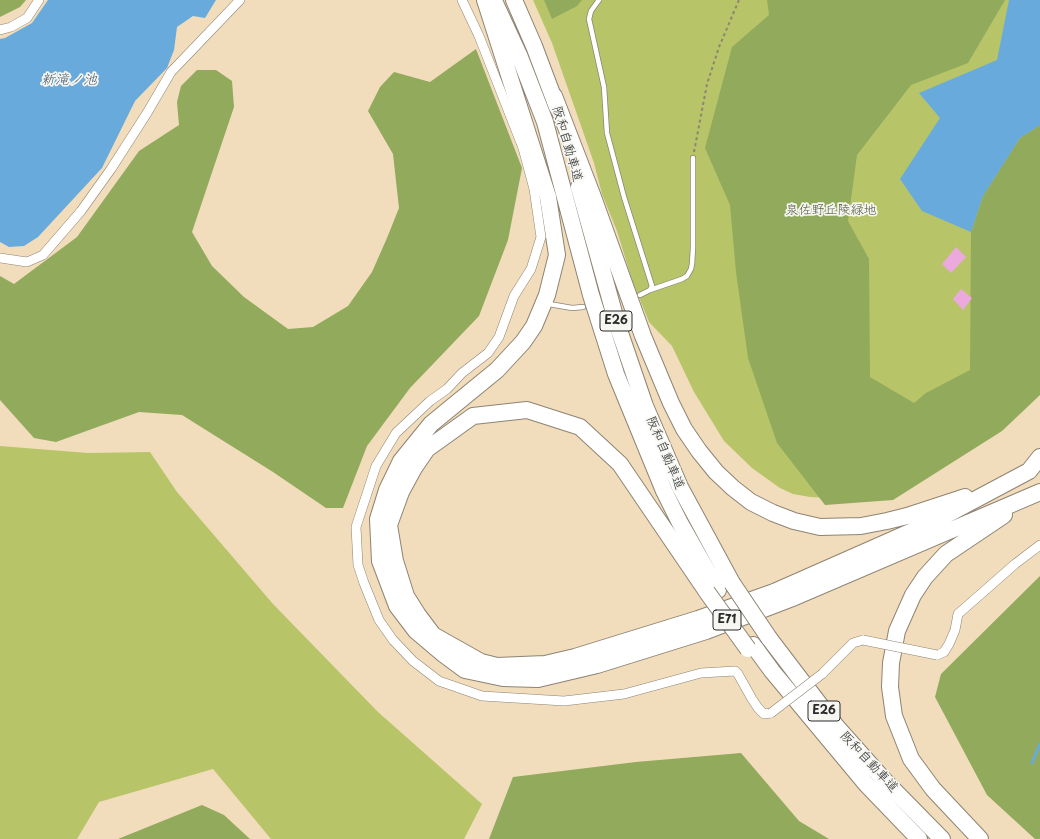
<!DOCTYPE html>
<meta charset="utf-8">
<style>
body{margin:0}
canvas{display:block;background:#f1dcbb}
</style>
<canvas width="1040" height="839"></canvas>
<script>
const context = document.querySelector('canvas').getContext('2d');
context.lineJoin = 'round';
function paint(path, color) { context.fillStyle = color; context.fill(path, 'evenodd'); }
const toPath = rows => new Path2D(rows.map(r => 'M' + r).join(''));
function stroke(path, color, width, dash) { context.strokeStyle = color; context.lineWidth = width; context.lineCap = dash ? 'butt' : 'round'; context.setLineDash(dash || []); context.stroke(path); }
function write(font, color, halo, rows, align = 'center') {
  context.font = font + ' "Playpen Sans","Klee One",sans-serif'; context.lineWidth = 3.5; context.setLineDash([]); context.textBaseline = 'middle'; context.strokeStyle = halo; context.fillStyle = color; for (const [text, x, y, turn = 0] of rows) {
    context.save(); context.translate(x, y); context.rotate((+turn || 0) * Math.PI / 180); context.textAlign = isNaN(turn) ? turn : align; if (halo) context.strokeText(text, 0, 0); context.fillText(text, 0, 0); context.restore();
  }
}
const green = toPath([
 [533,0,1040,0,1040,388,829,498,810,497,793,494,780,488,752,468,724,441,694,392,672,346,649,322,632,280,617,231,602,194,594,163,552,43],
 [0,446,88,453,150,452,177,492,273,604,378,712,482,804,464,839,271,839,213,769,99,802,77,839,0,839]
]);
const forest = toPath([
 [0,0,26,0,20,7,0,17],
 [544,0,582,0,577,6,552,19],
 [767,0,1005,0,968,63,911,85,857,155,848,221,869,259,870,377,914,403,926,393,970,370,971,232,983,196,1020,138,1040,125,1040,395,1002,431,893,500,825,505,777,443,748,358,736,272,730,205,705,148,732,47,769,15],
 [476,49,522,168,508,240,479,316,410,388,367,446,343,508,326,508,273,472,182,415,139,412,56,442,34,438,0,400,0,276,14,284,77,237,139,151,179,125,177,102,181,86,197,70,216,70,232,81,234,107,192,232,212,266,244,297,288,329,313,327,348,306,372,272,387,238,399,208,393,154,368,111,380,87,394,72,430,82],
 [1040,576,1040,839,1035,839,987,795,935,697,941,674],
 [741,753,799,821,829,839,489,839,513,777,636,762],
 [202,805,224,815,250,839,118,839]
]);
const water = toPath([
 [48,0,216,0,205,18,193,16,177,27,174,50,167,68,135,101,102,168,38,237,24,246,9,247,0,242,0,39,5,38,32,23],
 [1009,0,1040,0,1040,125,1020,138,983,196,971,232,922,211,900,179,940,118,919,93,997,60]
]);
const stream = toPath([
 [1032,763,1040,744]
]);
const building = toPath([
 [956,247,966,257,951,273,942,264],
 [961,289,972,298,963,310,953,299]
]);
const path = toPath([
 [694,152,707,84,719,47,739,0]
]);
const service = toPath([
 [599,0,591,11,589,19,604,87,607,133,624,197,652,286,650,290,640,295],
 [650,290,682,279,687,276,691,269,692,264,693,248,693,158],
 [549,304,572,308,583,307]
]);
const minor = toPath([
 [462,0,479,36,523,148,534,189,541,237,531,269,514,296,499,337,488,353,462,373,447,389,430,401,396,433,376,466,356,527,358,565,364,583,379,620,393,640,413,661,439,681,482,696,564,701,624,694,701,673,735,671,738,674,752,699,758,708,764,714,771,713],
 [0,30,11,27,27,18,39,0],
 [0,258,27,262,43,255,81,211,111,169,147,113,171,72,240,0],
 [937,655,944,652,949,644,955,630,958,614,1015,564,1040,545],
 [822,674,853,643,863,640]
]);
const motorway = toPath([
 [485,0,548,197,557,255,547,295,534,326,523,342,497,370,431,424,401,461,387,490,378,519,380,561,397,606,416,631,442,653,465,670,503,678,538,679,597,665,706,631,795,597,1040,492],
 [514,0,534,46,557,107],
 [495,3,519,55,545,122,591,295,616,374,664,491,680,523,718,590],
 [554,96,593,197,643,336,671,403,684,429,699,451,716,472,733,488,751,502,773,513,794,521,820,527,861,526,887,521,907,516,965,497],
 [579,187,618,327,645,406,680,487,732,583],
 [707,592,620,464,580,427,527,410,473,416,427,449,414,468,401,492,389,525,395,561,406,596,418,615,433,635,481,662,497,666,545,664,575,657,698,619,774,592,935,521,1029,471,1040,457],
 [769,638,836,726,884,780,942,839],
 [753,645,772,671,866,784,919,839],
 [980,839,933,789,911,759,894,716,890,687,891,663,897,631,913,595,925,577,946,554,1004,515]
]);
const minorBridge = toPath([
 [863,640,937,655],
 [771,713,822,674]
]);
const motorwayBridge = toPath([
 [732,583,769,638],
 [707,592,748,649]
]);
const shields = [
 [616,321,32],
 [727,620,28],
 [824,711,32]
];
const shieldNames = [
 ["E26",616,321],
 ["E71",727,620],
 ["E26",824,711]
];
const streetNames = [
 ["阪和自動車道",567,144,74],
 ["阪和自動車道",665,453,67],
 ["阪和自動車道",869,762,47]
];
const parkNames = [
 ["泉佐野丘陵緑地",831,210]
];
const waterNames = [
 ["新滝ノ池",69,80]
];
paint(green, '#b7c568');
paint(forest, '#91aa5c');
paint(water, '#69aadd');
stroke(stream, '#69aadd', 3);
paint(building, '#eca9dd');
stroke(service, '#8e8473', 6);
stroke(minor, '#8e8473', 10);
stroke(motorway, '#8e8473', 18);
stroke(path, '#8e8473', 2, [3, 3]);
stroke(service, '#fff', 4.5);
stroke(minor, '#fff', 9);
stroke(motorway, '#fff', 16);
stroke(minorBridge, '#8e8473', 10, []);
stroke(motorwayBridge, '#8e8473', 18, []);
stroke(minorBridge, '#fff', 9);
stroke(motorwayBridge, '#fff', 16);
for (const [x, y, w] of shields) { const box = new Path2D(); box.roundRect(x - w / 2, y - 10, w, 20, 3); context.fillStyle = '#f6f6f2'; context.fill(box); stroke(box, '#2b2b2b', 1); }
write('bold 12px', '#2b2b2b', null, shieldNames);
write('13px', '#2b2b2b', '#f6f6f2', streetNames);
write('13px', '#55593d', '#f6f6f2', parkNames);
write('italic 14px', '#415769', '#f6f6f2', waterNames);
</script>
